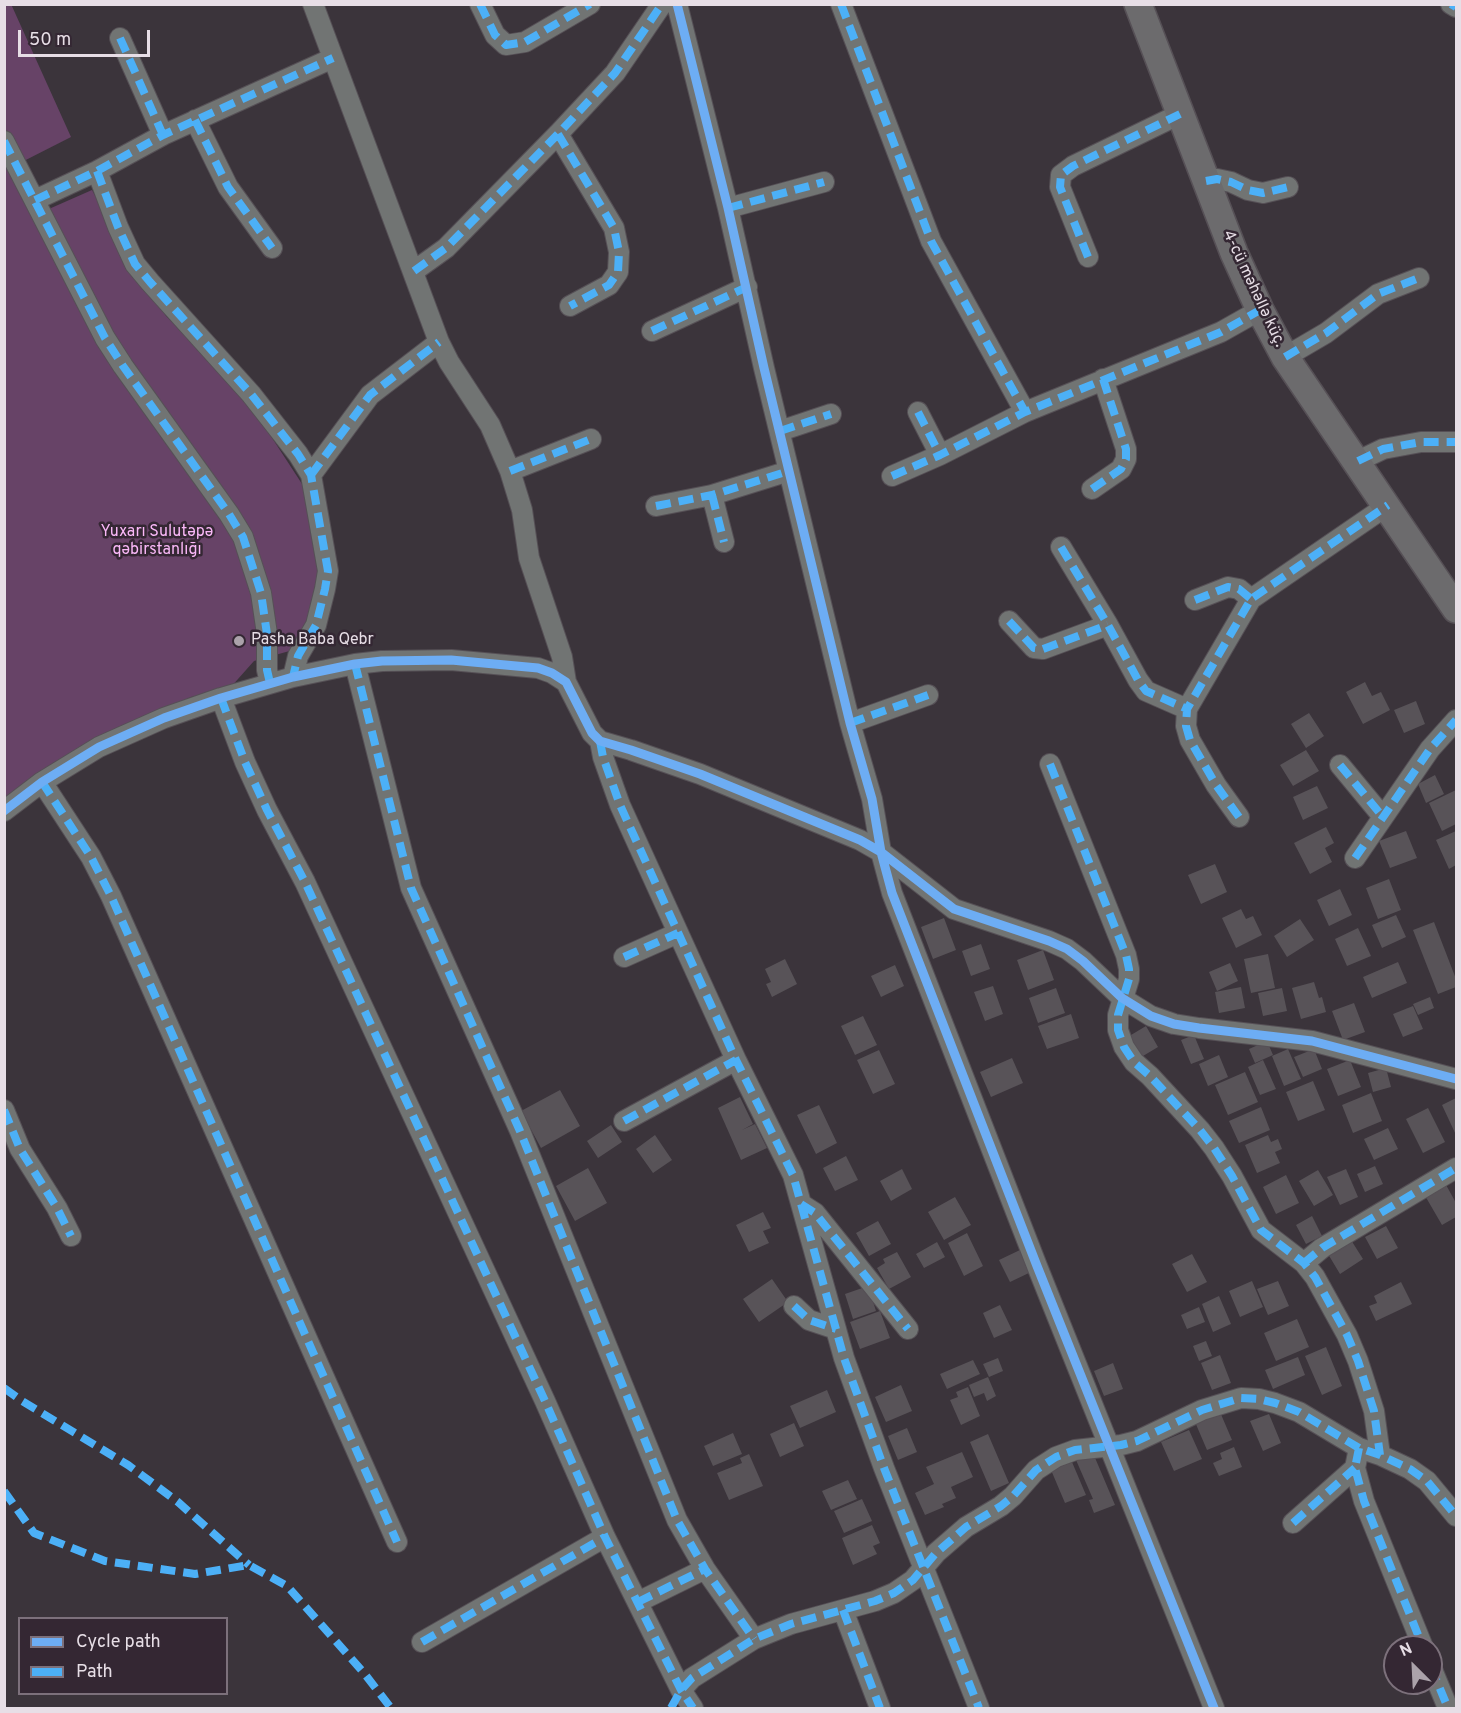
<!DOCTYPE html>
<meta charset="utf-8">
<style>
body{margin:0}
#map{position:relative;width:1461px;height:1713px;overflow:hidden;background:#3b343b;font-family:Overpass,sans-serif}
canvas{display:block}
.frame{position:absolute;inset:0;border:6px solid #e7dee6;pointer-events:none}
.legend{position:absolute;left:18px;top:1617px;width:210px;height:78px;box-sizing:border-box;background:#342733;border:2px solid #7c707b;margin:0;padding:8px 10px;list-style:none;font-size:18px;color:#e7dee6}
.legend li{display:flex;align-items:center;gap:12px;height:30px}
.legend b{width:30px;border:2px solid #7c707b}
.north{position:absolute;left:1383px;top:1635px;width:60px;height:60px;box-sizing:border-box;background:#342733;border:2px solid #7c707b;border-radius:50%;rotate:336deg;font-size:16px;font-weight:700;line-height:24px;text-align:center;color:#e7dee6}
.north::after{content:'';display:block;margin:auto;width:21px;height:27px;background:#aba2aa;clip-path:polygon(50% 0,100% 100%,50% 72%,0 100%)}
.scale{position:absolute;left:18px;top:30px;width:132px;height:27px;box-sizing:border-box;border:3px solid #e7dee6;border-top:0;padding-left:8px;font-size:18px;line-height:21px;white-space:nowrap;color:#e7dee6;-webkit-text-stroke:4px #342733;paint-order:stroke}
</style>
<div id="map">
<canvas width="1461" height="1713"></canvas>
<div class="frame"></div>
<ul class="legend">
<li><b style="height:8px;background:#6dadf4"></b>Cycle path</li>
<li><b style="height:8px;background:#4cb0f7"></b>Path</li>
</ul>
<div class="north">N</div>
<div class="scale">50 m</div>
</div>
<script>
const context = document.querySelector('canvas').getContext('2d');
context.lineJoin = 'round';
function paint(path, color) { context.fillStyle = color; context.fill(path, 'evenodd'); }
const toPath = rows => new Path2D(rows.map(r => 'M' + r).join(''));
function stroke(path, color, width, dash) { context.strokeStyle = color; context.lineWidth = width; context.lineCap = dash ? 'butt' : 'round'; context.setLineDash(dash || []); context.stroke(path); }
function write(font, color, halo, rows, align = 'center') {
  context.font = font + ' Overpass,sans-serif'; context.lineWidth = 5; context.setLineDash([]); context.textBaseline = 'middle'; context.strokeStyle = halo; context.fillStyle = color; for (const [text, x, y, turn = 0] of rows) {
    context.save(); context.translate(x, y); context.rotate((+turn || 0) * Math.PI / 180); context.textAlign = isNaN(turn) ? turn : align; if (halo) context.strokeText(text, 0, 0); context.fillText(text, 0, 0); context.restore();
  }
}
const green = toPath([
 [11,4,71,137,12,167,33,216,92,190,132,266,166,316,246,398,304,487,321,568,313,612,293,650,254,661,230,688,191,697,78,748,5,802,4,5]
]);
const building = toPath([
 [1365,682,1372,696,1381,692,1390,710,1363,724,1346,692],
 [1416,701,1425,724,1404,733,1394,710],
 [1309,713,1324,736,1306,748,1291,724],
 [1306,750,1319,771,1293,786,1280,765],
 [1435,775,1444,794,1426,803,1418,784],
 [1317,786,1328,808,1303,820,1293,797],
 [1456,790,1456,824,1442,831,1429,803],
 [1326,827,1334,843,1325,848,1332,862,1310,874,1294,843],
 [1406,831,1417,858,1390,868,1379,841],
 [1456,831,1456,865,1449,869,1436,840],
 [1215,864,1227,892,1201,904,1188,875],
 [1389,879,1401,910,1378,919,1366,888],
 [1340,889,1352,915,1329,926,1317,900],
 [1241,909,1246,919,1253,916,1262,935,1236,948,1222,918],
 [1396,915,1406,937,1382,948,1372,925],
 [944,918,956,950,933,959,921,927],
 [1300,919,1314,940,1287,957,1274,936],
 [1434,922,1456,979,1456,987,1438,994,1413,930],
 [1358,928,1371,956,1347,966,1335,939],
 [981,944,990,969,971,976,962,951],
 [1043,950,1054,980,1028,990,1017,960],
 [1268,954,1275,988,1251,993,1244,959],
 [785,959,797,984,772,997,766,984,771,982,765,969],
 [1398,962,1407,983,1372,998,1363,977],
 [1230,963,1238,981,1217,991,1209,972],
 [895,965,904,986,881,997,871,976],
 [1314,982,1319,998,1322,997,1326,1012,1301,1019,1292,988],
 [993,986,1003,1014,985,1021,974,992],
 [1241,987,1245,1008,1219,1013,1215,992],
 [1056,988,1065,1013,1038,1023,1029,998],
 [1282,988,1287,1011,1263,1016,1258,993],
 [1430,997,1434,1008,1418,1015,1413,1004],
 [1354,1003,1365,1032,1343,1040,1332,1011],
 [1413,1006,1423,1029,1403,1037,1393,1014],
 [1071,1014,1079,1038,1047,1049,1038,1026],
 [863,1016,877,1045,855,1055,841,1026],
 [1146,1026,1158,1047,1138,1059,1126,1038],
 [1194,1035,1204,1059,1191,1064,1181,1040],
 [1267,1041,1273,1055,1255,1063,1249,1049],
 [1288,1049,1301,1079,1284,1086,1272,1056],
 [1314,1049,1322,1069,1303,1077,1294,1057],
 [879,1050,895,1084,873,1094,857,1060],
 [1219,1055,1228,1077,1208,1086,1199,1064],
 [1012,1058,1023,1083,991,1097,980,1072],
 [1263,1060,1276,1089,1260,1095,1248,1067],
 [1350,1060,1361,1087,1338,1096,1327,1069],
 [1386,1068,1391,1087,1373,1092,1368,1073],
 [1245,1072,1258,1102,1228,1115,1215,1085],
 [1313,1081,1325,1110,1298,1121,1286,1092],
 [560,1090,580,1126,541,1148,521,1111],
 [1371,1093,1382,1121,1353,1133,1342,1105],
 [740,1097,753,1124,742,1130,755,1124,767,1148,741,1160,718,1108],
 [1456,1098,1456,1135,1442,1105],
 [819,1105,837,1143,816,1154,797,1115],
 [1261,1107,1270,1130,1239,1143,1229,1121],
 [1428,1108,1445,1142,1423,1153,1406,1119],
 [611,1125,622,1142,598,1158,587,1141],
 [1388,1128,1398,1149,1374,1160,1364,1139],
 [655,1135,672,1160,653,1173,636,1149],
 [1268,1135,1271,1142,1278,1139,1282,1149,1275,1152,1280,1163,1257,1173,1245,1145],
 [846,1156,858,1180,835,1191,823,1168],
 [1375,1166,1383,1184,1365,1192,1357,1174],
 [588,1168,607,1203,575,1221,556,1186],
 [902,1169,912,1189,891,1201,880,1181],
 [1346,1169,1358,1197,1340,1205,1327,1177],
 [1318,1170,1333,1195,1314,1206,1299,1181],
 [1286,1175,1299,1203,1276,1214,1263,1187],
 [1445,1183,1456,1203,1456,1217,1442,1225,1424,1194],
 [955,1197,971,1225,944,1240,928,1212],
 [763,1212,771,1228,763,1231,769,1243,749,1252,736,1225],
 [1312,1216,1322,1236,1306,1244,1296,1225],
 [878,1221,891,1244,869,1256,856,1233],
 [1386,1226,1398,1248,1377,1259,1365,1237],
 [967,1233,983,1266,964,1276,948,1243],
 [1351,1240,1363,1259,1340,1274,1328,1254],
 [937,1242,945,1257,924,1268,916,1254],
 [1020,1250,1031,1272,1010,1282,999,1260],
 [897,1252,911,1277,889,1289,877,1268,885,1263,883,1259],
 [1192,1254,1207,1282,1187,1292,1172,1264],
 [772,1279,788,1302,759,1322,743,1299],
 [1252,1281,1263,1307,1240,1317,1229,1291],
 [1278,1281,1289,1306,1268,1315,1257,1289],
 [1401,1282,1412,1304,1376,1321,1369,1306,1377,1303,1374,1296],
 [868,1286,876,1311,853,1319,845,1294],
 [1219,1296,1231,1324,1213,1332,1202,1304],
 [1000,1305,1012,1330,994,1338,983,1313],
 [1199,1307,1205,1322,1187,1329,1181,1315],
 [880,1311,890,1338,860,1349,850,1322],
 [1297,1319,1309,1347,1276,1361,1264,1333],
 [1206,1341,1212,1356,1199,1361,1193,1346],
 [1326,1347,1342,1386,1322,1395,1305,1356],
 [1220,1355,1231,1383,1212,1390,1201,1363],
 [1298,1357,1305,1375,1273,1389,1265,1370],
 [998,1358,1003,1371,989,1377,983,1364],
 [973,1360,980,1374,947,1389,940,1374],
 [1113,1363,1123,1389,1104,1396,1094,1371],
 [988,1377,996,1396,987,1401,984,1393,974,1397,969,1385],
 [901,1385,912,1411,886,1422,875,1397],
 [968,1387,980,1416,961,1425,950,1400,958,1397,956,1392],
 [827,1390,836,1412,800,1428,790,1406],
 [1220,1412,1232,1440,1207,1450,1195,1422],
 [1269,1414,1281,1443,1263,1451,1250,1421],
 [794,1423,804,1446,780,1457,770,1434],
 [907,1428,917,1452,898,1460,888,1436],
 [1189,1430,1202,1459,1174,1471,1161,1442],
 [733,1433,742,1454,713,1466,704,1446],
 [988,1434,1009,1483,991,1491,970,1442],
 [1234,1447,1242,1467,1219,1476,1213,1463,1222,1459,1220,1453],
 [962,1452,973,1477,951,1487,956,1498,942,1504,944,1507,925,1515,915,1493,934,1484,926,1467],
 [1093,1453,1115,1505,1094,1513,1089,1500,1093,1499,1076,1460],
 [749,1454,763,1486,729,1500,717,1473,742,1463,740,1458],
 [1072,1462,1086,1495,1065,1503,1051,1470],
 [848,1480,857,1499,831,1510,822,1491],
 [862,1499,872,1521,844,1533,834,1511],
 [872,1525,880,1543,873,1546,877,1554,853,1565,842,1538]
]);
const street = toPath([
 [313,4,439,342,449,362,490,425,510,471,522,510,529,558,562,657,566,682],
 [480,4,495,35,506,45,525,42,590,4],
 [677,4,728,208,764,368,850,723,872,799,881,852,892,893,1037,1266,1214,1708],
 [841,4,931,241,1025,412],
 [1451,4,1456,7],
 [120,38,163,135],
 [195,120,228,187,272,248],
 [558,134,614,228,619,252,618,272,609,285,570,306],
 [4,141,105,338,123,366,229,514,243,537,261,593,267,634,267,670,270,683],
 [97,171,118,227,135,264,150,282,251,394,298,454,311,475,328,571,325,589,316,625,298,656,293,677],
 [1206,181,1217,179,1231,182,1248,190,1263,193,1288,187],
 [35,200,97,171,163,135,333,58],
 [728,208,824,182],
 [1088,257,1060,187,1061,175,1073,166,1180,114],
 [414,271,446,248,558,134,615,73,662,4],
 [652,331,747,287],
 [1285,357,1326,333,1378,294,1419,278],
 [918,412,940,455],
 [780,431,831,414],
 [1358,461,1383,449,1421,442,1456,442],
 [510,471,591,439],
 [311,475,370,395,439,342],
 [892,476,940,455,1025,412,1221,332,1260,310],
 [1092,489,1121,469,1126,459,1126,449,1103,379],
 [712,495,724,542],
 [656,506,712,495,789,471],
 [1061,547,1108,625,1138,680,1146,691,1187,709],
 [1195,600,1228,587,1239,589,1251,599],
 [1009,621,1034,648,1043,649,1108,625],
 [355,664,411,888,520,1131,677,1520,705,1569,754,1639],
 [221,698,245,762,267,810,305,882,545,1401,605,1537,681,1690,693,1708],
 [850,723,928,695],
 [600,741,603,757,620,805,736,1060,793,1175,844,1358,884,1468,979,1708],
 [1050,764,1126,955,1129,969,1129,979,1118,1015,1118,1030,1124,1047,1134,1062,1150,1076,1200,1130,1214,1148,1232,1176,1261,1230,1304,1263,1315,1277,1347,1335,1358,1361,1374,1411,1380,1455],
 [1340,765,1383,817],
 [42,782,91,857,111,896,397,1542],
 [4,811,42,782,99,747,164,718,221,698,293,677,355,664,382,661,451,660,538,668,552,673,566,682,592,733,600,741,631,750,700,774,860,840,881,852,954,909,1049,941,1067,949,1083,961,1122,998,1151,1016,1174,1024,1199,1028,1312,1041,1456,1079],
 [1239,817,1216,785,1190,740,1186,726,1187,709,1251,599,1388,505],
 [1355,858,1430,749,1456,720],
 [624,957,678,933],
 [4,1110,20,1149,57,1208,71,1236],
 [624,1121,736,1060],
 [801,1204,815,1213,908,1329],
 [1304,1263,1322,1248,1456,1168],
 [794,1306,809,1320,836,1329],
 [1359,1448,1355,1468,1364,1501,1423,1647],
 [1293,1523,1355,1468],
 [638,1602,705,1569],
 [843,1610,880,1708],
 [422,1642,605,1537],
 [1431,1667,1448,1708],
 [681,1690,692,1678,754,1639,791,1624,875,1601,894,1593,913,1580,936,1553,966,1527,1001,1506,1013,1496,1036,1470,1056,1457,1075,1450,1121,1445,1137,1441,1202,1410,1241,1398,1259,1399,1275,1403,1299,1412,1359,1448,1380,1455,1410,1469,1427,1481,1456,1516]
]);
const secondary = toPath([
 [1138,4,1234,253,1260,310,1285,357,1456,609]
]);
const quiet = toPath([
 [480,4,495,35,506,45,525,42,590,4],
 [841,4,931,241,1025,412],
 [1451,4,1456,7],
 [120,38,163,135],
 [195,120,228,187,272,248],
 [558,134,614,228,619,252,618,272,609,285,570,306],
 [4,141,105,338,123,366,229,514,243,537,261,593,267,634,267,670,270,683],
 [97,171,118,227,135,264,150,282,251,394,298,454,311,475,328,571,325,589,316,625,298,656,293,677],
 [1206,181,1217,179,1231,182,1248,190,1263,193,1288,187],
 [35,200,97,171,163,135,333,58],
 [728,208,824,182],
 [1088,257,1060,187,1061,175,1073,166,1180,114],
 [414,271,446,248,558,134,615,73,662,4],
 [652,331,747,287],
 [1285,357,1326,333,1378,294,1419,278],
 [918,412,940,455],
 [780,431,831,414],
 [1358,461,1383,449,1421,442,1456,442],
 [510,471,591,439],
 [311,475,370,395,439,342],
 [892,476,940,455,1025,412,1221,332,1260,310],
 [1092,489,1121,469,1126,459,1126,449,1103,379],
 [712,495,724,542],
 [656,506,712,495,789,471],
 [1061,547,1108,625,1138,680,1146,691,1187,709],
 [1195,600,1228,587,1239,589,1251,599],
 [1009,621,1034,648,1043,649,1108,625],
 [355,664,411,888,520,1131,677,1520,705,1569,754,1639],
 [221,698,245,762,267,810,305,882,545,1401,605,1537,681,1690,693,1708],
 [850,723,928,695],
 [600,741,603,757,620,805,736,1060,793,1175,844,1358,884,1468,979,1708],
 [1050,764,1126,955,1129,969,1129,979,1118,1015,1118,1030,1124,1047,1134,1062,1150,1076,1200,1130,1214,1148,1232,1176,1261,1230,1304,1263,1315,1277,1347,1335,1358,1361,1374,1411,1380,1455],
 [1340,765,1383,817],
 [42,782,91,857,111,896,397,1542],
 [1239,817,1216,785,1190,740,1186,726,1187,709,1251,599,1388,505],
 [1355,858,1430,749,1456,720],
 [624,957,678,933],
 [4,1110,20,1149,57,1208,71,1236],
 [624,1121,736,1060],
 [801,1204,815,1213,908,1329],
 [1304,1263,1322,1248,1456,1168],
 [794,1306,809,1320,836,1329],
 [4,1388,22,1401,128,1465,178,1502,249,1565],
 [1359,1448,1355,1468,1364,1501,1423,1647],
 [4,1491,34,1533,105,1561,195,1574,249,1565,287,1586,364,1673,391,1708],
 [1293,1523,1355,1468],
 [638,1602,705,1569],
 [843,1610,880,1708],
 [422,1642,605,1537],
 [1431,1667,1448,1708],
 [671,1708,681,1690,692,1678,754,1639,791,1624,875,1601,894,1593,913,1580,936,1553,966,1527,1001,1506,1013,1496,1036,1470,1056,1457,1075,1450,1121,1445,1137,1441,1202,1410,1241,1398,1259,1399,1275,1403,1299,1412,1359,1448,1380,1455,1410,1469,1427,1481,1456,1516]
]);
const cycleway = toPath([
 [677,4,728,208,764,368,850,723,872,799,881,852,892,893,1037,1266,1214,1708],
 [4,811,42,782,99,747,164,718,221,698,293,677,355,664,382,661,451,660,538,668,552,673,566,682,592,733,600,741,631,750,700,774,860,840,881,852,954,909,1049,941,1067,949,1083,961,1122,998,1151,1016,1174,1024,1199,1028,1312,1041,1456,1079]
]);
const markers = [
 [239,641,6,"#aba2aa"]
];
const streetNames = [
 ["4-cü məhəllə küç.",1253,289,65]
];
const parkNames = [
 ["Yuxarı Sulutəpə",157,533],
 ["qəbirstanlığı",157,551]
];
const poiNames = [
 ["Pasha Baba Qebr",251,641]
];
paint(green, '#674367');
paint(building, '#585358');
stroke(street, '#565056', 22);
stroke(secondary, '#565056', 30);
stroke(street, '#717473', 20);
stroke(secondary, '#6c6b6d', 27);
stroke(quiet, '#4cb0f7', 8, [15, 8]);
stroke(cycleway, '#6dadf4', 9);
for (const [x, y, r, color] of markers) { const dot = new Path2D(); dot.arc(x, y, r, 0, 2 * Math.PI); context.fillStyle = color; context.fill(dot); stroke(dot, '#342733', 2); }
write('16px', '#e7dee6', '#342733', streetNames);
write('16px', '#fab8f8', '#342733', parkNames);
write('16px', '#e7dee6', '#342733', poiNames, 'left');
</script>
